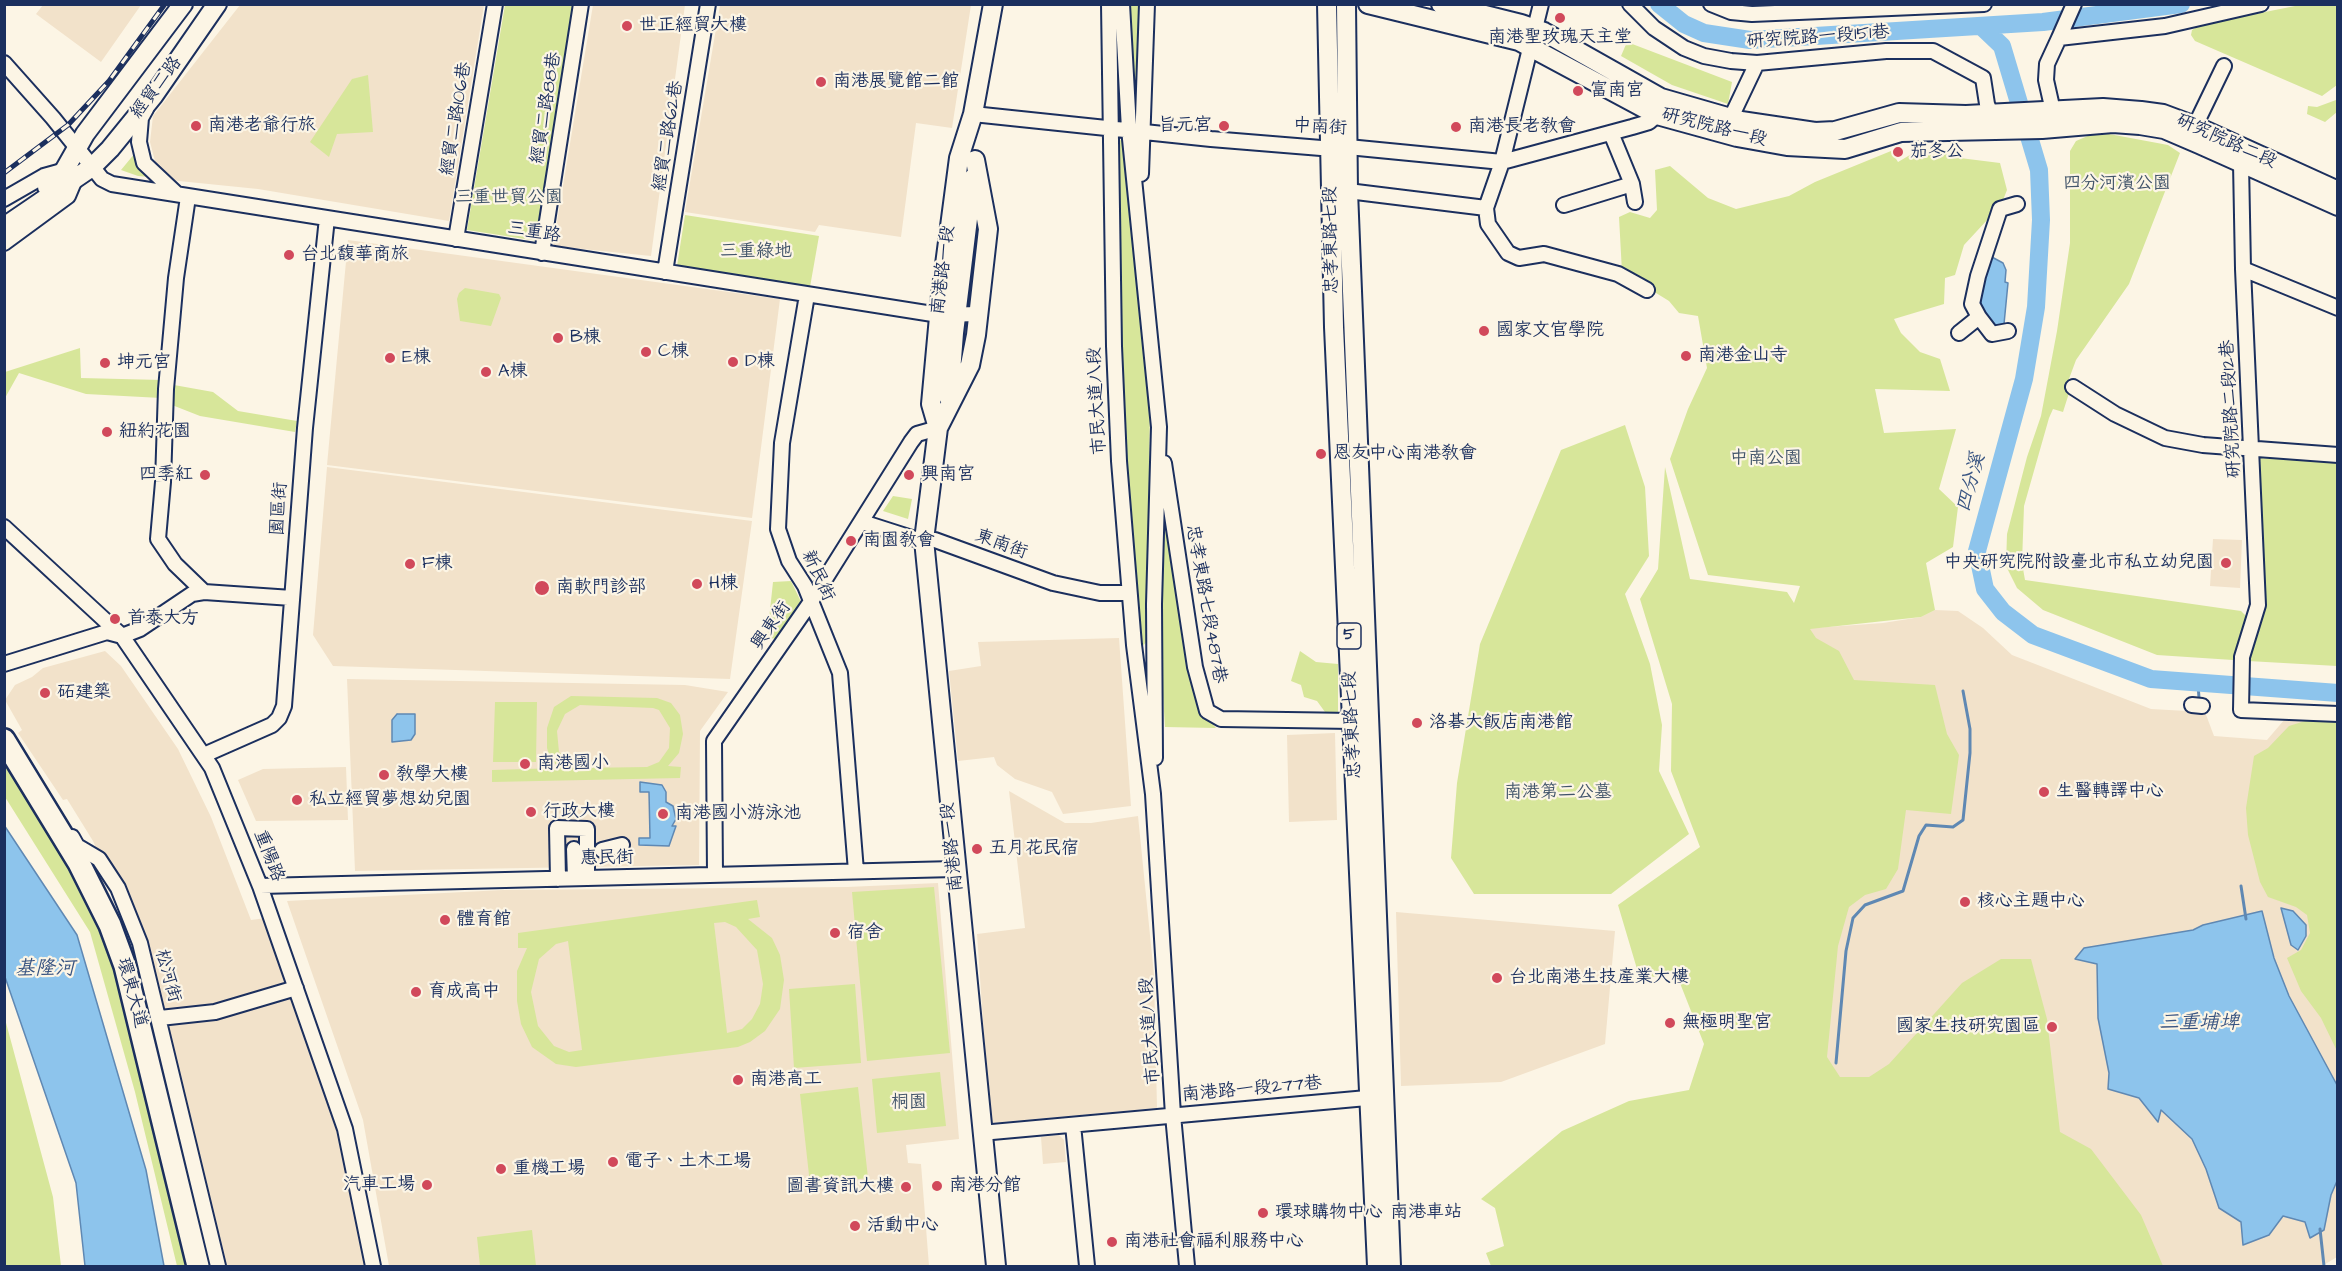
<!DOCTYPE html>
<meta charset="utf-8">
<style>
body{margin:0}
#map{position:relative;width:2342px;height:1271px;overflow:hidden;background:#fcf5e5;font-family:"Architects Daughter",sans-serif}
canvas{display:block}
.frame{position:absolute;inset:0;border:6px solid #1b2f5e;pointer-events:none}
</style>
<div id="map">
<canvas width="2342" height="1271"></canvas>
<div class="frame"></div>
</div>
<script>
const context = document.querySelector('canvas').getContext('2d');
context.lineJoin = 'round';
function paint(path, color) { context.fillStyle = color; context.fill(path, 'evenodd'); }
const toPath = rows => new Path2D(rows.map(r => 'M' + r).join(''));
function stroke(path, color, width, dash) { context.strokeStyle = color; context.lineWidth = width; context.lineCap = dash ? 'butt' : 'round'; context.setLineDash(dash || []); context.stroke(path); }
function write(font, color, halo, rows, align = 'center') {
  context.font = font + ' "Architects Daughter","LXGW WenKai TC",sans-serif'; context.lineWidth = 4.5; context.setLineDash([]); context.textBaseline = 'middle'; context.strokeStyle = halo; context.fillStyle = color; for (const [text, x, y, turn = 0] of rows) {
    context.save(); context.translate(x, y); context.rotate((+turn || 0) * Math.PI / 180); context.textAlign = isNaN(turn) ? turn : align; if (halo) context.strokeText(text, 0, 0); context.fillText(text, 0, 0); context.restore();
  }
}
const built = toPath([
 [43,5,43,4,141,5,101,62,36,14],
 [240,5,484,5,449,221,258,189,169,180,156,165,150,142,153,116],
 [593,5,685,5,651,256,553,246],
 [720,5,971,5,952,128,916,123,901,237,819,225,815,232,685,212],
 [348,240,780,299,752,518,327,465],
 [327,467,752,521,730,679,333,666,313,635],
 [2213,539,2242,540,2240,588,2210,586],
 [1935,610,1958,611,1983,628,2012,655,2151,709,2205,712,2214,736,2267,740,2285,719,2298,715,2337,717,2337,1257,2322,1266,1773,1266,1785,630,1883,623,1921,617],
 [1119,638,1131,806,1063,814,1052,792,1015,779,997,765,994,757,958,761,949,671,981,666,978,642],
 [105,651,121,666,178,749,211,817,251,920,266,918,329,1099,362,1233,366,1266,221,1266,192,1141,125,913,93,841,67,799,63,800,18,733,22,730,5,700,15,685,32,677,43,668],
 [347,679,685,685,728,692,700,731,699,865,355,871],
 [1335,733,1337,820,1289,822,1287,735],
 [346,767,348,820,256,821,238,780,263,769],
 [1009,791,1065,823,1091,823,1138,816,1154,975,1157,1108,990,1123,977,934,1025,928],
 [938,883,959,1139,906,1145,908,1163,921,1164,929,1266,389,1266,363,1120,287,901,503,890,847,887],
 [1396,912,1615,931,1605,1044,1501,1082,1401,1086],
 [1059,1135,1064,1140,1066,1162,1043,1164,1041,1137]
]);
const green = toPath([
 [505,5,574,5,538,241,467,230],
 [1128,5,1144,5,1140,111,1133,111],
 [2300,5,2337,5,2337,85,2322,96,2195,41,2191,35,2192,30,2200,25],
 [1627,42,1732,82,1728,104,1672,85,1621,56],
 [368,75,373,132,337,134,329,157,310,142,352,79],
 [2336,100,2337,112,2325,122,2307,114,2308,106,2317,107],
 [2109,134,2168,145,2180,153,2129,284,2076,360,2066,387,2069,393,2063,412,2053,409,2049,418,2024,506,2022,563,2025,580,2241,611,2247,617,2233,660,2157,655,2043,610,2017,588,2006,566,2007,534,2027,457,2041,416,2057,331,2070,243,2070,151,2076,141,2090,135],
 [1120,140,1125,142,1150,403,1147,641,1142,647,1139,645,1131,539,1119,333,1117,141],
 [140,147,150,177,138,176,121,170],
 [1891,151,1898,162,1915,152,1947,152,1952,157,2000,163,2007,190,2001,205,1964,245,1955,275,1945,278,1944,304,1894,319,1901,333,1920,352,1940,359,1950,391,1875,389,1884,433,1956,429,1939,489,1958,507,1953,547,1926,563,1935,610,1921,617,1810,629,1816,638,1839,651,1854,680,1935,685,1947,734,1959,755,1951,814,1906,810,1898,869,1886,889,1865,895,1849,907,1838,946,1827,1057,1840,1077,1869,1077,1889,1064,1962,983,2001,959,2031,959,2047,1019,2060,1132,2091,1149,2141,1215,2163,1266,1491,1266,1486,1253,1504,1246,1495,1208,1481,1199,1562,1131,1629,1101,1689,1090,1704,1044,1676,973,1640,979,1618,905,1700,847,1671,771,1672,704,1640,599,1658,569,1665,467,1690,579,1787,592,1794,603,1800,586,1708,575,1670,459,1688,409,1707,368,1698,316,1679,313,1669,301,1622,272,1619,217,1630,212,1650,218,1657,210,1655,170,1670,166,1708,198,1736,209,1789,196,1815,182],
 [685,215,819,236,810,287,677,266],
 [974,232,976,246,974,292,966,291],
 [465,288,499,294,501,298,491,326,460,321,457,299,459,293],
 [80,348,81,378,162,380,161,398,86,394,19,373,5,398,5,372],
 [174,385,213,392,238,411,297,421,295,432,200,416,172,405],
 [1625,425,1645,487,1649,556,1625,594,1650,664,1662,725,1659,771,1689,834,1611,894,1474,894,1451,858,1457,783,1480,644,1561,450],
 [2260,458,2337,462,2337,666,2248,661,2266,607],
 [893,496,912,499,908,519,883,511],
 [1161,502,1167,503,1194,691,1201,710,1216,728,1165,727,1159,633],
 [791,581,803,606,780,639,767,638,773,582],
 [1300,651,1316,662,1338,664,1338,713,1325,712,1317,701,1304,697,1301,685,1291,681],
 [571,696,657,698,671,703,680,715,683,734,679,753,668,766,681,767,680,778,492,782,492,770,559,768,550,758,547,748,547,728,554,707],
 [580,705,653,708,659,710,670,728,669,748,659,762,647,767,580,768,574,766,559,752,557,731,565,714],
 [495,702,537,702,536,762,493,762],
 [2305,721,2337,721,2337,1051,2321,1018,2301,991,2287,958,2301,950,2310,933,2307,915,2296,907,2268,897,2260,882,2248,835,2246,808,2254,756,2268,748,2289,726],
 [4,756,46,816,111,942,195,1266,177,1266,135,1092,90,932,5,797],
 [934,887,950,1053,867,1061,852,892],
 [757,900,760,917,748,919,772,938,780,955,784,980,780,1009,765,1031,750,1042,738,1047,576,1067,556,1064,532,1047,521,1024,517,1001,517,971,527,948,518,948,518,933],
 [725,922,736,927,757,950,763,984,760,1004,752,1019,742,1029,727,1033,714,923],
 [568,941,582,1050,569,1052,554,1046,538,1026,531,992,539,959,556,944],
 [855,984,861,1063,794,1068,789,989],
 [5,1019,53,1197,61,1266,5,1266],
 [940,1072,946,1126,877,1133,872,1079],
 [858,1087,868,1178,810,1184,800,1094],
 [532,1230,536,1266,480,1266,477,1237]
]);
const water = toPath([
 [1990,256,2003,263,2006,270,2005,282,2008,283,2004,324,1992,326,1981,308,1981,292,1990,256],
 [397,714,415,714,415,734,411,740,392,742,392,720,397,714],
 [640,782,662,785,666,792,666,802,673,806,676,819,672,826,676,826,669,846,639,845,639,838,650,838,649,792,640,792,640,782],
 [4,825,77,935,146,1170,164,1266,85,1266,76,1183,5,977,4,825],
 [2281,908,2293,911,2306,925,2306,936,2298,950,2291,945,2281,908],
 [2262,911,2274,958,2289,996,2337,1085,2337,1181,2331,1195,2324,1230,2310,1238,2305,1222,2283,1216,2269,1235,2243,1245,2241,1222,2219,1208,2206,1169,2192,1139,2161,1110,2158,1122,2139,1098,2108,1089,2109,1073,2098,1018,2097,964,2075,959,2084,948,2193,930,2203,925,2262,911]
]);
const stream = toPath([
 [2198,684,2199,698],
 [2241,886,2246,919],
 [1836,1063,1846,951,1853,918,1865,905,1903,891,1919,836,1926,825,1953,827,1963,820,1970,753,1970,729,1963,691],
 [2320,1229,2324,1266]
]);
const river = toPath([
 [1659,4,1684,24,1704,33,1750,40,2043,22,2181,4],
 [1981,26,2002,46,2039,170,2041,220,2036,307,2024,379,1977,551,1985,589,2003,612,2033,635,2151,679,2338,693]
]);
const minor = toPath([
 [1109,4,1114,346,1119,461,1134,645,1153,794,1173,1115,1187,1266],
 [1122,4,1129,129,1159,427,1154,604,1155,758],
 [1541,4,1502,162,1486,208,1488,224,1508,253,1519,258,1544,254,1618,274,1647,290],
 [1630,4,1654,28,1684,48,1704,56,1731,61,1757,63,1886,51,1933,51,1983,78,1987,104,1991,114],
 [1711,4,1731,12,1752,14,1984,4],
 [2059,38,2074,4],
 [4,63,53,118,102,179,112,184,939,315,978,314],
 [146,109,141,118,139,142,144,163,177,194],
 [973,114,1211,139,1321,148,1348,147,1502,162,1632,127,1649,122,1657,115],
 [2055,120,2046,80,2047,64,2059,38,2165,26,2261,4],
 [1727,126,1757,63],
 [2195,126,2224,66],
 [1611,133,1632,184],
 [2245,155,2241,163,2243,269,2258,605,2242,657,2241,710,2338,714],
 [1141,174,1147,4],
 [1348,191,1486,208],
 [188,197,176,278,166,389,163,482,158,539,175,564,204,592],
 [4,199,44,176,62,171],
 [1564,205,1632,184,1635,202],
 [456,239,495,4],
 [4,243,68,196,76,177],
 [542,253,581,4],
 [2243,269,2338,308],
 [665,272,708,4],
 [807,295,782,443,778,529,789,561,805,586,840,673,856,871],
 [1979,317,1972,304,1978,276,2000,209,2017,204],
 [1959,333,1979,317,1992,334,2008,331],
 [2073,387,2115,414,2165,438,2203,445,2338,455],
 [1164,463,1195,667,1207,711,1221,719,1353,721],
 [862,522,915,539,935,540,1053,583,1100,593,1129,593],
 [4,527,122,636,212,768,260,886,345,1129,373,1266],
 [122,636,140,629,192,594,204,592,292,598],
 [4,664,107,632,122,636],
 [2192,705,2202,706],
 [204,755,272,725,279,718,284,706,305,428,327,218],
 [72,837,77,846,99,859,118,888,140,943,218,1266],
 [574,849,575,878],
 [602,850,622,845],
 [715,875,714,741,810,603,911,442,917,434,938,428],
 [558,879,557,828,587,829,587,878],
 [260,886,955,869],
 [160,1018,215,1012,296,988],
 [1073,1125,1087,1266],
 [981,1133,1378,1097]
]);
const major = toPath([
 [1327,4,1334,327,1377,1266],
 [1346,4,1348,191,1391,1266],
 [1368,4,1519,41,1657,115,1737,137,1787,146,1845,149,1901,132,2042,129,2113,123,2140,125,2164,129,2199,144,2338,206],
 [1441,4,1521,24,1544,32,1661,98,1741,121,1815,132,1835,131,1899,113,1966,115,2103,108,2141,111,2163,114,2195,126,2338,191],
 [975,160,988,229,976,335,970,365,938,428,924,540,996,1266],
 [47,187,64,171,85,134,183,4],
 [4,227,92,167,110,149,154,95,217,4],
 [949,398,954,333,973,178],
 [938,428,931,404,941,295,959,158,973,114,993,4]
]);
const highway = toPath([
 [4,740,79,863,110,925,125,966,198,1266]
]);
const rail = toPath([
 [4,173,68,125,109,81,165,4]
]);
const markers = [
 [1560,18,6,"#d1495b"],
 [627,26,6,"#d1495b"],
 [821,82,6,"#d1495b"],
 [1578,91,6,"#d1495b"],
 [196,126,6,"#d1495b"],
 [1224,126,6,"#d1495b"],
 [1456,127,6,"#d1495b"],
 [1898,152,6,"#d1495b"],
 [289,255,6,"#d1495b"],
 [1484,331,6,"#d1495b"],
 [558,338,6,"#d1495b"],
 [646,352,6,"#d1495b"],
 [1686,356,6,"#d1495b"],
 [390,358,6,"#d1495b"],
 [733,362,6,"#d1495b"],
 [105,363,6,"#d1495b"],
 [486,372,6,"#d1495b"],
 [107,432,6,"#d1495b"],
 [1321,454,6,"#d1495b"],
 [205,475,6,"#d1495b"],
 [909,475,6,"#d1495b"],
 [851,541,6,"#d1495b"],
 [2226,563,6,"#d1495b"],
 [410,564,6,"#d1495b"],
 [697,584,6,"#d1495b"],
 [542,588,8,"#d1495b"],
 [115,619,6,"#d1495b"],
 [45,693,6,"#d1495b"],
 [1417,723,6,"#d1495b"],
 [525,764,6,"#d1495b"],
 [384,775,6,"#d1495b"],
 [2044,792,6,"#d1495b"],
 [297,800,6,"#d1495b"],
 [531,812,6,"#d1495b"],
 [663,814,6,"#d1495b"],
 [977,849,6,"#d1495b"],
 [1965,902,6,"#d1495b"],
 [445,920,6,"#d1495b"],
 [835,933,6,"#d1495b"],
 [1497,978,6,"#d1495b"],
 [416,992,6,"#d1495b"],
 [1670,1023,6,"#d1495b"],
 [2052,1027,6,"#d1495b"],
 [738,1080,6,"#d1495b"],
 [613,1162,6,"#d1495b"],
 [501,1169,6,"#d1495b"],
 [427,1185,6,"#d1495b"],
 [937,1186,6,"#d1495b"],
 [906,1187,6,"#d1495b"],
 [1263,1213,6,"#d1495b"],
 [855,1226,6,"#d1495b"],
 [1112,1242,6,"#d1495b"]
];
const shields = [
 [1349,636,24]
];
const shieldNames = [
 ["5",1349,636]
];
const poiNames = [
 ["世正經貿大樓",639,26],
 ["南港聖玫瑰天主堂",1560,38,"center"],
 ["南港展覽館二館",833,82],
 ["富南宮",1590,91],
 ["南港老爺行旅",208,126],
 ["旨元宮",1212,126,"right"],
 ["南港長老教會",1468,127],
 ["茄冬公",1910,152],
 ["台北馥華商旅",301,255],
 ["國家文官學院",1496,331],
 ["B棟",570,338],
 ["C棟",658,352],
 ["南港金山寺",1698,356],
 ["E棟",402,358],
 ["D棟",745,362],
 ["坤元宮",117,363],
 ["A棟",498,372],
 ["紐約花園",119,432],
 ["恩友中心南港教會",1333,454],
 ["四季紅",193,475,"right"],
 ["興南宮",921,475],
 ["南園教會",863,541],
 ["中央研究院附設臺北市私立幼兒園",2214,563,"right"],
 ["F棟",422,564],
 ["H棟",709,584],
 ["南軟門診部",556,588],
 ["首泰大方",127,619],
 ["砳建築",57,693],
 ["洛碁大飯店南港館",1429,723],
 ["南港國小",537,764],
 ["教學大樓",396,775],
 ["生醫轉譯中心",2056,792],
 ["私立經貿夢想幼兒園",309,800],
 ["行政大樓",543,812],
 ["南港國小游泳池",675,814],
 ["五月花民宿",989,849],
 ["核心主題中心",1977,902],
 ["體育館",457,920],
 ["宿舍",847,933],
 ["台北南港生技產業大樓",1509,978],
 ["育成高中",428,992],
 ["無極明聖宮",1682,1023],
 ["國家生技研究園區",2040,1027,"right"],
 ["南港高工",750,1080],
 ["電子、土木工場",625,1162],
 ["重機工場",513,1169],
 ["汽車工場",415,1185,"right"],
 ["南港分館",949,1186],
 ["圖書資訊大樓",894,1187,"right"],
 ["環球購物中心 南港車站",1275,1213],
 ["活動中心",867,1226],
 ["南港社會福利服務中心",1124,1242]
];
const streetNames = [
 ["研究院路一段151巷",1818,38,-4],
 ["經貿二路",157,88,-53],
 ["經貿二路88巷",547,108,-81],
 ["經貿二路106巷",457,119,-81],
 ["中南街",1320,128,3],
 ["研究院路一段",1714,128,14],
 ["經貿二路62巷",669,136,-81],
 ["研究院路二段",2226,142,24],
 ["三重路",534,233,9],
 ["忠孝東路七段",1332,240,-91],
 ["南港路一段",944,270,-83],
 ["市民大道八段",1098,401,-93],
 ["研究院路二段12巷",2232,409,-93],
 ["園區街",280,509,-86],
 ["東南街",1001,545,20],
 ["新民街",817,576,65],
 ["忠孝東路七段487巷",1205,604,80],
 ["興東街",772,626,-55],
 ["忠孝東路七段",1353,725,-93],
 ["南港路一段",953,847,-96],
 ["重陽路",268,856,69],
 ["惠民街",607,859,-1],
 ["松河街",167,976,75],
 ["環東大道",131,993,75],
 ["市民大道八段",1151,1031,-94],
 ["南港路一段277巷",1252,1090,-5]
];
const parkNames = [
 ["四分河濱公園",2117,184],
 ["三重世貿公園",509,198],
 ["三重綠地",756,252],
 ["中南公園",1766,459],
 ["南港第二公墓",1558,793],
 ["桐園",909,1103]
];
const waterNames = [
 ["四分溪",1972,483,-75],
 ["基隆河",45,970],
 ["三重埔埤",2199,1024]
];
paint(built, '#f2e2ca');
paint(green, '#d7e69a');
paint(water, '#8dc4ec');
stroke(water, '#5f88b3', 1.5);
stroke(stream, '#5f88b3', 3);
stroke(river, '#8dc4ec', 18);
stroke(minor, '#1b2f5e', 18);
stroke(major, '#1b2f5e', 22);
stroke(highway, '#1b2f5e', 26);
stroke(minor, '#fcf5e5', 14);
stroke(major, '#fcf5e5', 18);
stroke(highway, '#fcf5e5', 21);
stroke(rail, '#1b2f5e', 5);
stroke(rail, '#fcf5e5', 3, [9]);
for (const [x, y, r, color] of markers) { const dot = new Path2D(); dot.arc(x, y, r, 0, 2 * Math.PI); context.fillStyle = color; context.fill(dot); stroke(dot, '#fcf5e5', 2); }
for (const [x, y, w] of shields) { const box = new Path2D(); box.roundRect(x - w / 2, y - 13, w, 26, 4.5); context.fillStyle = '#fcf5e5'; context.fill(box); stroke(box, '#1b2f5e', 1.5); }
write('bold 16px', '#1b2f5e', null, shieldNames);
write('18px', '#1b2f5e', '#fcf5e5', poiNames, 'left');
write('18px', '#1b2f5e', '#fcf5e5', streetNames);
write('18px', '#41546a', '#fcf5e5', parkNames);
write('italic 20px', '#385482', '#fcf5e5', waterNames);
</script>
